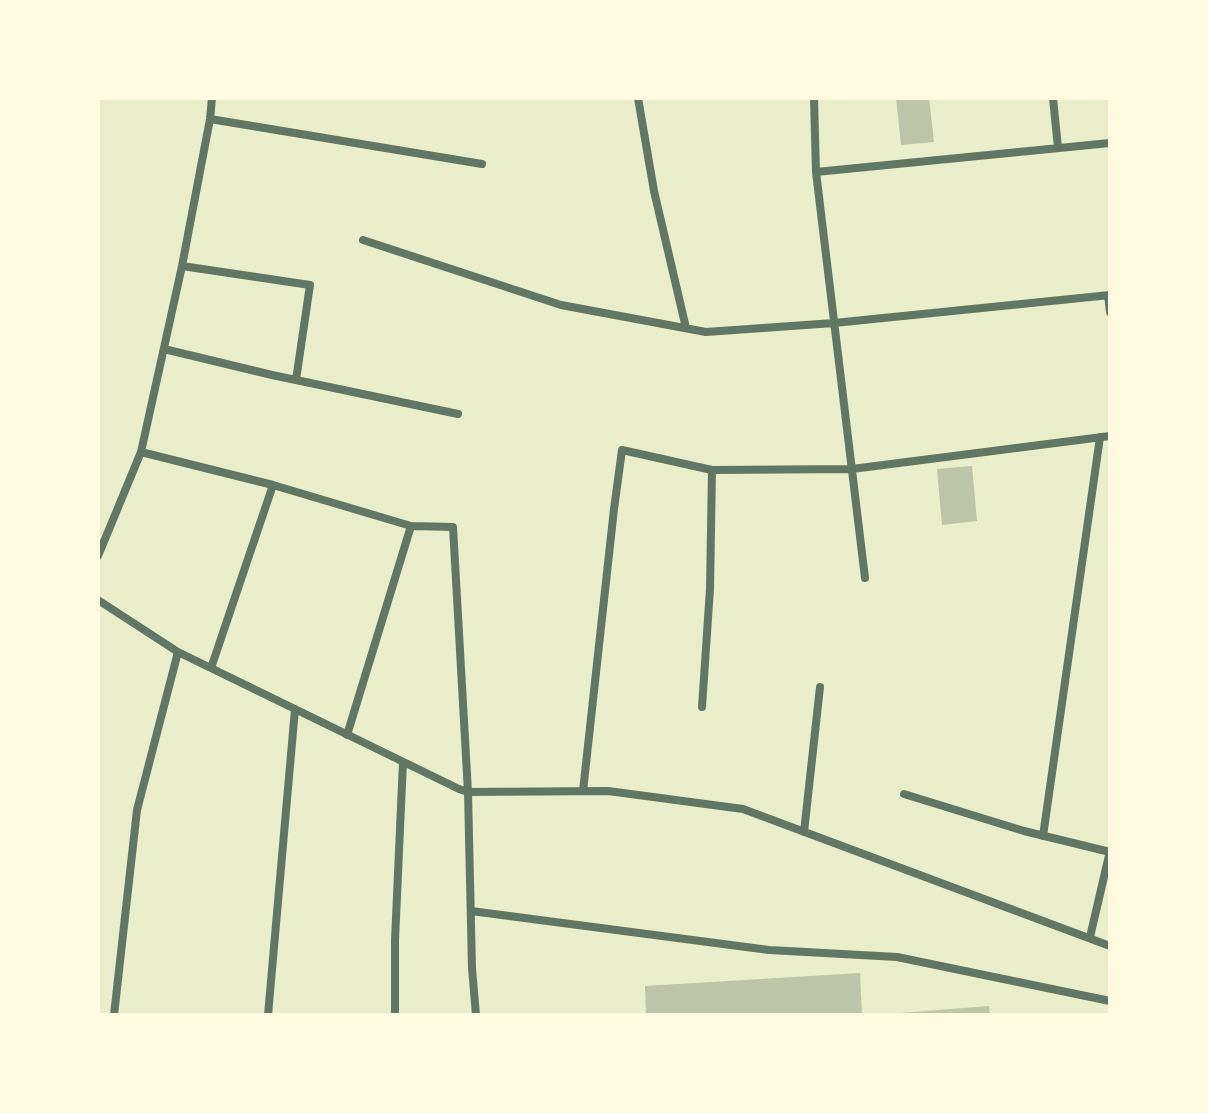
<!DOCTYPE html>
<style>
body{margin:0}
#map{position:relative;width:1208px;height:1113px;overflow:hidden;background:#e9edc9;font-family:"Asap Condensed",sans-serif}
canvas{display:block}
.frame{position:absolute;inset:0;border:100px solid #fefae0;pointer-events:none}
</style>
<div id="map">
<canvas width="1208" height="1113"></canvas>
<div class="frame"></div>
</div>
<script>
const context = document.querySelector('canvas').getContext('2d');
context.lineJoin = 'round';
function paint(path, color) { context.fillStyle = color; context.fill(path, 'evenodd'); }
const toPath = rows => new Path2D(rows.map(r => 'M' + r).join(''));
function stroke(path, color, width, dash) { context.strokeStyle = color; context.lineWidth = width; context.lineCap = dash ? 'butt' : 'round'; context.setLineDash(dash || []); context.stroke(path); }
const building = toPath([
 [896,98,929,98,934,142,901,145],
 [972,466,977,521,942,525,937,469],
 [860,973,862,1015,646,1015,645,986],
 [989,1006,990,1015,900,1015,900,1013]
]);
const minor = toPath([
 [638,98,654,191,686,328],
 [814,98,816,172,865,578],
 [1053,98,1058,148],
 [210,119,482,164],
 [816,172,1110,143],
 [363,240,561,305,706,332,834,323,1110,295],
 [182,266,310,285,296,380],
 [1108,295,1110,312],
 [164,349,272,375,458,414],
 [141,452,273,485,211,668],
 [273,485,411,526,347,735],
 [411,526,453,527,468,792,472,968,476,1015],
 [98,556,141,452,182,266,210,119,212,98],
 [98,600,178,652,459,789,468,792,608,791,743,809,1110,946],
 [702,707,710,589,712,470],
 [583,791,614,509,622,450,712,470,852,469,1110,436],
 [904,794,1024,831,1110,852],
 [804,832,820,687],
 [1043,836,1100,437],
 [471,911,769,950,897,957,1110,1001],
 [1090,937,1110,851],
 [114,1015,137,810,178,652],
 [268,1015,295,709],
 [395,1015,395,940,403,762]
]);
paint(building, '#bcc5a7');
stroke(minor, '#617663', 8);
</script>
